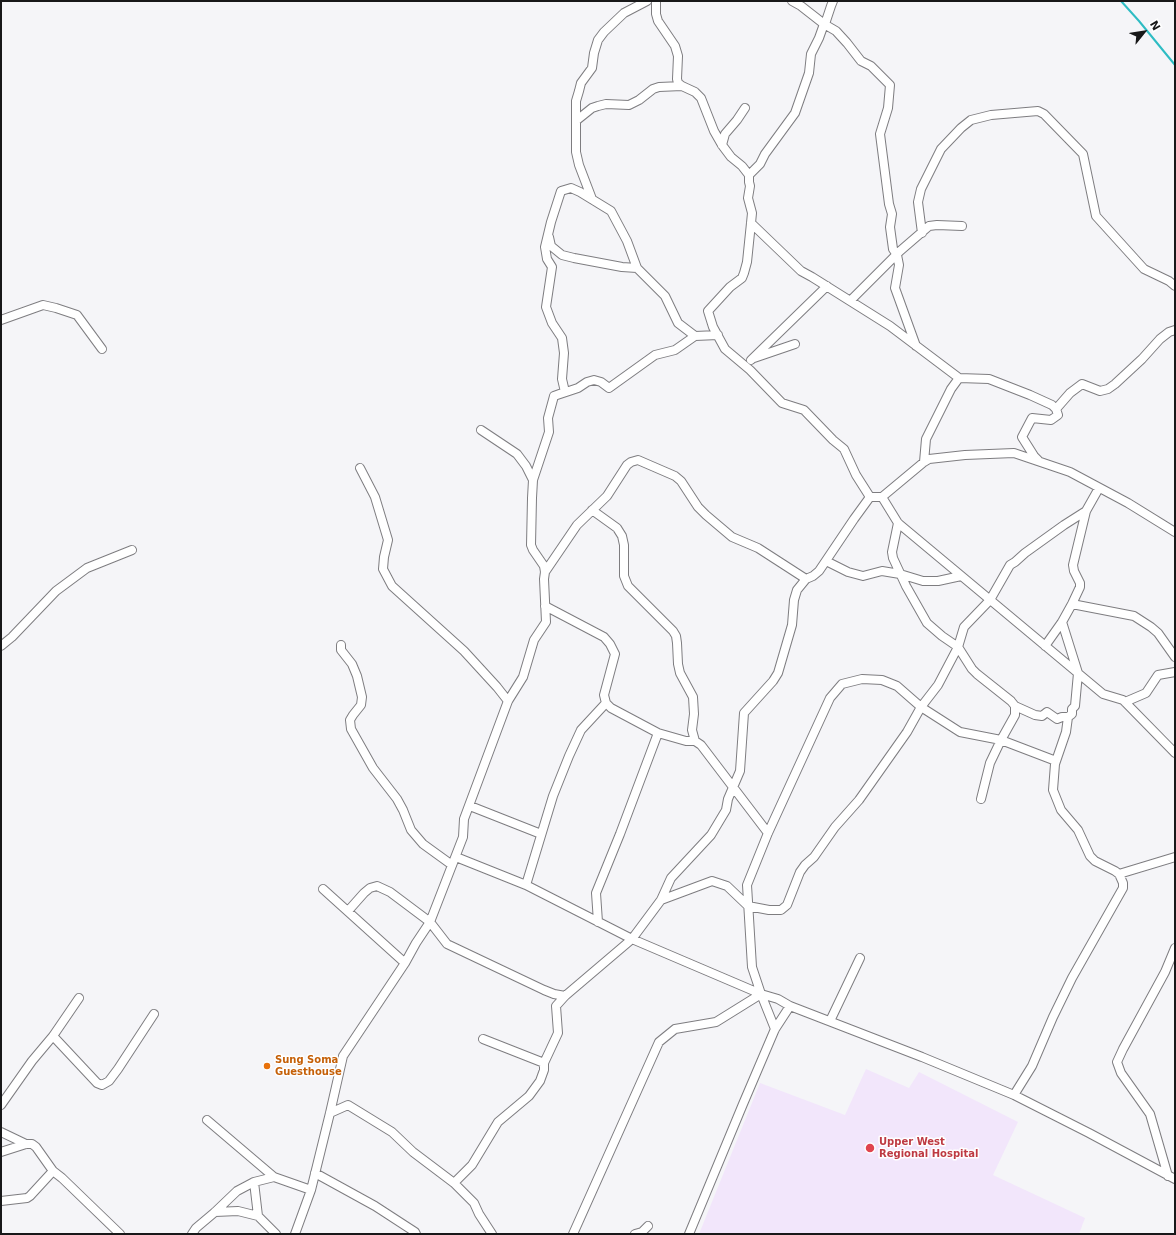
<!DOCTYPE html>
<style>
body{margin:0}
#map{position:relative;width:1176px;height:1235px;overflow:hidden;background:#f5f5f8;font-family:"DejaVu Sans",sans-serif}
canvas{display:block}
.frame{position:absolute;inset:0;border:2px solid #181819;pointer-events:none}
.north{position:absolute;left:1124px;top:12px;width:40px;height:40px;-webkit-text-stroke:3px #fff;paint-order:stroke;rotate:60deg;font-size:11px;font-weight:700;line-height:16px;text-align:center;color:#181819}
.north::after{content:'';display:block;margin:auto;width:14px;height:18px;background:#181819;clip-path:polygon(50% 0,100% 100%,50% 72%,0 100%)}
</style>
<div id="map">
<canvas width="1176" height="1235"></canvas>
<div class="frame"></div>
<div class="north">N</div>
</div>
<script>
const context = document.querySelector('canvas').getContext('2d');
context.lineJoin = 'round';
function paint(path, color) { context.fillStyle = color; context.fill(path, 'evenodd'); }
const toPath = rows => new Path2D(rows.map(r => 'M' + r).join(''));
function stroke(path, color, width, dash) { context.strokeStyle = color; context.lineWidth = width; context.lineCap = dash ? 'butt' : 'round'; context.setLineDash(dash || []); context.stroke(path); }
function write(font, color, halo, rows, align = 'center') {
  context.font = font + ' "DejaVu Sans",sans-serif'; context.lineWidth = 3; context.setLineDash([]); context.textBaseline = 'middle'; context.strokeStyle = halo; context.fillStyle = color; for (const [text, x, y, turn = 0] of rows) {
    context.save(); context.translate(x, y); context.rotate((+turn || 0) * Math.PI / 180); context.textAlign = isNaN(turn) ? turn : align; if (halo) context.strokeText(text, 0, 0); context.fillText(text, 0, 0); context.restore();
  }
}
const medical = toPath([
 [866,1069,909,1088,919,1072,1018,1122,993,1175,1085,1218,1079,1234,699,1234,760,1083,845,1115]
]);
const stream = toPath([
 [1121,1,1139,21,1175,65]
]);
const street = toPath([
 [656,1,656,14,658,21,675,46,678,56,677,79,678,83,682,86,695,92,701,98,714,131,722,145,731,157,742,166,749,175],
 [792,1,801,6,824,24,836,31,847,43,861,61,871,66,890,85,888,108,880,134,889,204,892,214,890,227,893,249,897,255,899,265,895,288,916,346],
 [824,24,819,38,811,54,809,73,795,113,765,154,760,164,749,175,749,182,750,186,748,198,752,213,751,223,747,262,744,273,742,278,730,287,708,311,713,327,725,349,750,370,782,403,804,410,833,440,844,449,856,475,870,497],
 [825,24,831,6,833,1],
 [577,120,592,108,598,106,606,104,629,105,639,100,653,89,659,87,682,86],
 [722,145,725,134,737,120,745,108],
 [592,199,579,165,576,152,576,101,579,91,581,83,592,68,594,53,598,40,604,32,624,13,647,1],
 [751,223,801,271,812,277,890,326,959,378],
 [922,233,918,202,921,189,941,149,961,128,971,120,991,115,1038,111,1044,114,1083,154,1096,216,1144,269,1169,281,1175,286],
 [549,237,551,246,562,255,574,258,622,267,637,268],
 [850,301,900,251,929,226,937,225,962,226],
 [1,320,43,305,56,308,77,315,102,349],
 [695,336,678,323,665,296,637,268,627,241,611,211,580,192,571,188,561,191,551,222,545,247,547,259,552,267,546,307,552,323,562,338,564,353,562,379,565,392,554,396,578,388,587,382,594,380,601,382,609,388,655,355,675,350,695,336,718,335],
 [754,358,795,344],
 [751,360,827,286],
 [1056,409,1070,393,1082,384,1100,391,1108,389,1115,384,1142,359,1160,339,1169,332,1175,330],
 [481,430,517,454,526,466,533,480],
 [924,462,926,439,951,389,959,378,989,379,1030,395,1052,405,1056,409,1058,415,1051,420,1032,418,1022,437,1034,456,1038,460],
 [360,468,375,497,388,540,384,557,383,569,392,586,464,651,497,687,508,701],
 [870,497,882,497,924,462,929,459,965,455,1014,453,1070,472,1128,503,1175,532],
 [882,497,898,523,1103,694,1123,700,1125,702,1175,753],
 [592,510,617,528,622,536,624,545,624,576,628,586,673,631,676,636,677,643,678,664,680,673,693,697,694,714,692,730,695,741],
 [898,523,892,552,893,558,906,586,927,623,942,636,958,647,972,669,977,674,1011,701,1015,706,1015,715,1001,740,990,763,981,799],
 [826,561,848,572,863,576,882,571,900,574,923,581,938,581,961,576],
 [545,572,577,525,607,496,627,465,631,462,638,460,675,476,681,481,698,507,706,515,732,537,758,548,806,579],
 [1072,604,1134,616,1151,627,1158,633,1175,657],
 [545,606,604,637,610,644,615,654,604,695,606,703,611,708,658,733,686,741,695,741,701,745,768,833],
 [341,645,341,650,352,664,357,676,362,697,361,705,353,715,350,720,351,729,373,768,397,799,403,810,411,830,423,844,452,865],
 [1,646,12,637,56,591,87,568,132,550],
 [1045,646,1062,622,1072,604,1080,587,1080,583,1074,571,1073,565,1086,511,1099,488],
 [1125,702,1146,693,1158,675,1175,672],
 [1015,706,1035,715,1042,716,1047,712,1057,719,1062,717,1068,717,1072,714,1072,709,1075,706,1078,673,1062,622],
 [1068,717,1066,732,1055,764,1053,790,1061,810,1078,830,1090,856,1095,861,1115,871,1119,874,1175,857],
 [470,806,541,834],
 [456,857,526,885,632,939,761,994,778,999,790,1006,922,1057,1014,1095,1089,1133,1175,1179],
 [526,885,553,796,569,756,581,730,606,703],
 [323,889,405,963],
 [661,900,712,881,727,886,748,906,769,910,781,910,787,905,800,872,805,865,814,857,835,827,859,800,907,732,921,707,938,685,958,647,964,627,990,600,1010,565,1015,562,1025,553,1064,525,1086,511],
 [348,911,364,893,370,888,377,886,390,892,430,922,447,944,544,990,554,994,565,996],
 [598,922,596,893,620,834,658,733],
 [830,1021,860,958],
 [775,1029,761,994,752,967,747,885,768,833,830,698,842,684,862,679,882,680,897,686,921,707,960,732,1001,740,1056,761],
 [53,1036,97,1083,102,1085,109,1081,118,1069,154,1014],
 [483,1039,544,1063],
 [1014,1095,1032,1066,1053,1017,1072,978,1123,888,1123,883,1119,874],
 [1,1105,32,1061,53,1036,79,998],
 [330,1113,348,1105,392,1132,413,1152,454,1183],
 [207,1120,274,1177],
 [1,1132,26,1144],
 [1,1152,26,1144,32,1144,36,1147,53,1171,62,1178,120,1234],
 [315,1173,375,1206,415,1232,416,1234],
 [1168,1176,1150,1114,1121,1073,1117,1062,1123,1049,1165,972,1175,948],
 [254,1182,258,1216,276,1234],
 [1,1201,27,1198,30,1196,53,1171],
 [215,1212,238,1211,258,1216],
 [192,1234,196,1228,215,1212,237,1191,254,1182,274,1177,311,1190,330,1113,343,1056,405,963,416,943,430,922,463,837,464,819,508,701,523,677,534,640,546,622,544,579,545,572,544,566,533,550,531,545,532,498,533,480,549,432,548,418,554,396],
 [295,1234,311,1190],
 [492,1234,479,1214,474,1203,454,1183,472,1165,498,1122,529,1096,540,1081,544,1070,544,1063,558,1033,556,1006,565,996,632,939,661,900,671,878,711,835,726,810,728,799,740,771,744,713,773,681,778,673,792,625,794,600,797,590,806,579,813,576,819,571,854,519,870,497],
 [573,1234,659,1042,675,1029,716,1022,761,994],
 [635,1234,642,1232,648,1226],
 [689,1234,743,1104,775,1029,790,1006]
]);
const markers = [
 [267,1066,4,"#e8710a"],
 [870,1148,5,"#e0444e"]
];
const foodNames = [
 ["Sung Soma",275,1060],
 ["Guesthouse",275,1072]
];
const healthNames = [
 ["Upper West",879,1142],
 ["Regional Hospital",879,1154]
];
paint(medical, '#f2e6fb');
stroke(stream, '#2ebcc3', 2);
stroke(street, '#7e7d80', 10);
stroke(street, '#fff', 8);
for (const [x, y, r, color] of markers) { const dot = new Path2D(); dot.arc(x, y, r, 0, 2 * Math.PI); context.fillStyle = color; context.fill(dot); stroke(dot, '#fff', 1.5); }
write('bold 10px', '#c56008', '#fff', foodNames, 'left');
write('bold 10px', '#be3a42', '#fff', healthNames, 'left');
</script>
